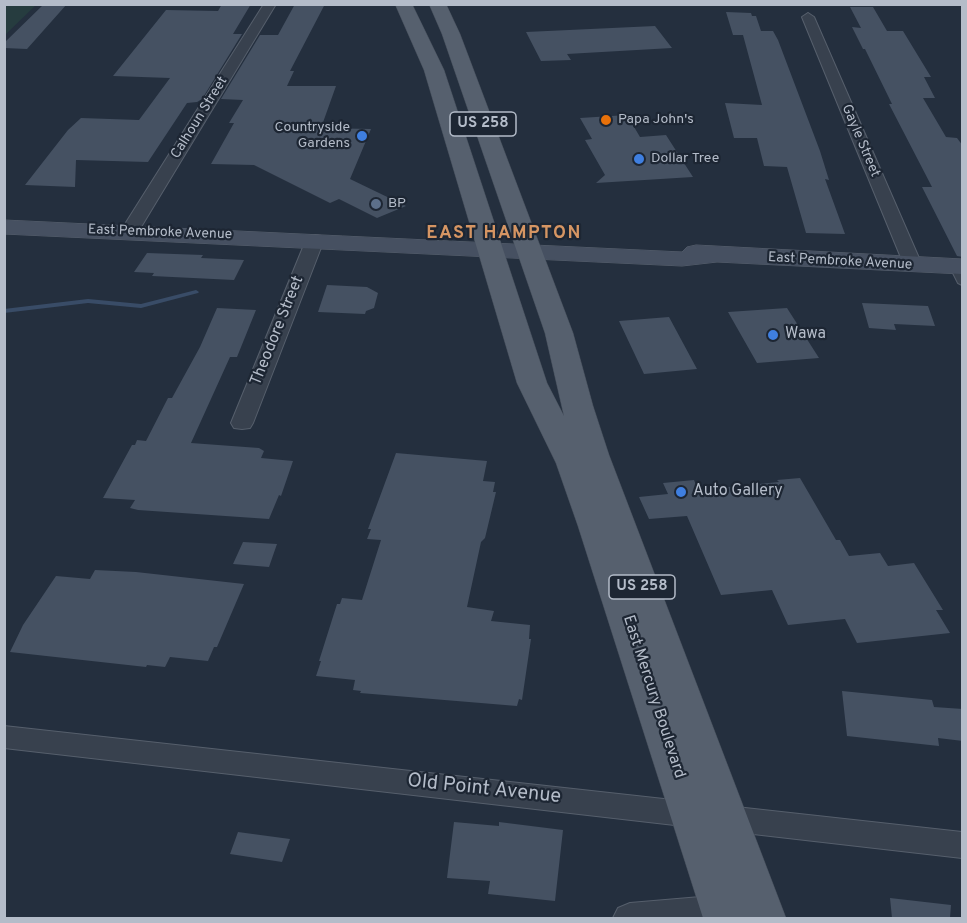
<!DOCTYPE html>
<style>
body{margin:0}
#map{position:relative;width:967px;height:923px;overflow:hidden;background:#242f3e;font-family:Overpass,sans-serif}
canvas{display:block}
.frame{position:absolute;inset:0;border:6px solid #b4bcc9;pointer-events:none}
</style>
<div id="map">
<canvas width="967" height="923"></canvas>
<div class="frame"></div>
</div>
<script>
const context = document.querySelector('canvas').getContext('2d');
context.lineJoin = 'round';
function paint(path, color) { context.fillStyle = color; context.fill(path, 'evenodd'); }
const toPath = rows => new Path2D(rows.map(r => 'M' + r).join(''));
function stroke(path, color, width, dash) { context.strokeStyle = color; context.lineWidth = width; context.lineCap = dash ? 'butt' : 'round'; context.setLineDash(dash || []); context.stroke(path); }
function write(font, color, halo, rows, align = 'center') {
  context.font = font + ' Overpass,sans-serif'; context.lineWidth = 4.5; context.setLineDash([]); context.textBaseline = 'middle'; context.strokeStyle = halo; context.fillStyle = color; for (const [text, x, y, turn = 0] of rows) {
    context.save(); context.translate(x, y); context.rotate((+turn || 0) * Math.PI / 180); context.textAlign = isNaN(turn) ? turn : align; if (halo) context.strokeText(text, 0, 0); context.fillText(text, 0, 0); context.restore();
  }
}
const green = toPath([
 [5,4,36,4,36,5,5,35]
]);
const stream = toPath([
 [196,290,199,292,198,293,141,308,88,303,4,313,4,309,88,299,141,304,196,290]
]);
const building = toPath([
 [44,4,67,4,27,49,4,48,4,43],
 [222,4,251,4,233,34,242,34,202,99,197,102,187,103,148,162,76,160,75,187,25,185,68,130,81,118,139,120,170,78,113,76,166,10,218,11],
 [295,4,325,4,290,71,294,71,287,86,336,86,321,128,371,129,350,179,406,206,377,218,339,199,330,203,254,165,211,164,234,123,229,123,243,100,221,99,260,35,278,35],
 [850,7,873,7,887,31,903,31,931,77,924,77,935,98,923,98,946,137,957,138,963,146,963,257,957,256,922,187,932,187,889,104,892,104,865,49,863,49,852,27,861,28],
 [726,12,751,13,752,16,756,16,761,31,773,31,778,40,820,151,829,180,825,179,845,234,806,233,787,167,764,166,757,138,734,138,725,103,762,105,743,35,733,35],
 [655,26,672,48,567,54,571,60,541,61,526,32],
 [627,115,640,137,666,135,693,177,596,183,605,175,585,140,592,139,580,118],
 [147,253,203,255,201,258,244,260,234,280,152,276,154,273,134,272],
 [327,285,367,287,378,293,374,308,366,311,365,314,318,312],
 [862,303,928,306,935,326,894,324,896,330,869,328],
 [217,308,256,310,237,357,230,357,191,443,259,448,264,451,261,458,293,461,281,496,279,495,269,519,138,510,130,508,135,500,103,498,132,445,135,445,137,440,146,441,168,398,172,398,200,347],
 [787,308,819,358,757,363,728,312],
 [669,317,697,369,644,374,619,321],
 [396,453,487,461,483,481,495,482,493,492,496,492,485,538,481,542,467,607,494,611,491,621,530,625,529,639,531,639,522,700,519,699,517,706,360,693,361,691,353,690,355,680,316,676,321,661,319,661,337,604,340,604,342,598,362,600,381,540,367,539,371,529,368,529],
 [800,478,836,540,840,540,849,556,880,553,888,566,914,563,943,610,936,610,950,633,857,643,845,619,788,625,772,590,721,595,687,516,649,519,639,497,668,494,663,483,694,480,698,490,779,482,777,480],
 [243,542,277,544,269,567,233,564],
 [95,570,136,572,244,584,217,647,214,647,208,661,170,657,165,667,147,665,146,667,10,652,23,625,56,576,90,579],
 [842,691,932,700,934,707,963,709,963,741,938,738,939,746,847,736],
 [454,822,499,826,499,822,563,830,555,901,488,894,490,881,447,878],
 [238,832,290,839,282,862,230,854],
 [890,898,951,905,950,918,892,918]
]);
const lane = toPath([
 [954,264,957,265,962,276,962,285,958,283,950,267,954,264]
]);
const street = toPath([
 [264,4,276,4,138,232,135,236,123,236,120,232,264,4],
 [808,13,814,17,922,265,919,269,907,269,904,265,802,17,808,13],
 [315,235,321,236,324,240,253,423,250,428,242,429,234,428,231,423,306,240,309,236,315,235],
 [4,726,962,832,962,858,4,748,4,726],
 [724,895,736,899,740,909,736,918,613,918,618,908,630,903,724,895]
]);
const secondary = toPath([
 [4,220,682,252,687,247,696,245,962,259,962,274,717,262,682,266,4,234,4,220]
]);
const primary = toPath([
 [395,4,412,4,444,70,547,383,564,416,545,333,442,34,429,4,446,4,460,34,573,333,593,406,609,455,786,918,703,918,578,526,556,463,517,383,424,70,395,4]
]);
const markers = [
 [606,120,6,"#e8710a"],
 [362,136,6,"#3f7fe0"],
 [639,159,6,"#3f7fe0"],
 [376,204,6,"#5c6f8a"],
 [773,335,6,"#3f7fe0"],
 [681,492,6,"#3f7fe0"]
];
const farStreetnames = [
 ["Calhoun Street",200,118,-58],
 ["Gayle Street",860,141,67],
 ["East Pembroke Avenue",160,233,2],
 ["East Pembroke Avenue",840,262,3]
];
const farPoinames = [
 ["Papa John's",618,120],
 ["Countryside",350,128,"right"],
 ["Gardens",350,144,"right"],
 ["Dollar Tree",651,159],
 ["BP",388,204]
];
const shields = [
 [483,124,66],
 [642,587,66]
];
const shieldNames = [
 ["US 258",483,124],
 ["US 258",642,587]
];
const streetNames = [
 ["Theodore Street",278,331,-68],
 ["East Mercury Boulevard",653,697,72]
];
const poiNames = [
 ["Wawa",785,335],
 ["Auto Gallery",693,492]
];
const farDistrictnames = [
 ["EAST HAMPTON",504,234]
];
const nearStreetnames = [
 ["Old Point Avenue",484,790,6]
];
paint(green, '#263c3f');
paint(stream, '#394c67');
paint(building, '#455162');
stroke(lane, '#565f6c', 2);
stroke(street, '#565f6c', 2);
stroke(secondary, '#565f6c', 1);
stroke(primary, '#414a57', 1);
paint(lane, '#38414e');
paint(street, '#38414e');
paint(secondary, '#465061');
paint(primary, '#56606e');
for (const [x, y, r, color] of markers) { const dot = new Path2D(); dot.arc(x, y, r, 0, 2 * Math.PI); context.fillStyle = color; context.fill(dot); stroke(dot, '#1d2633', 2); }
write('14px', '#b4bcc9', '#1d2633', farStreetnames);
write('14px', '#b4bcc9', '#1d2633', farPoinames, 'left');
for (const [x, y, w] of shields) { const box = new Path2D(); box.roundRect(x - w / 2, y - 12, w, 24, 4.5); context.fillStyle = '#1d2633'; context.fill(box); stroke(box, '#b4bcc9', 1.5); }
write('bold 15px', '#b4bcc9', null, shieldNames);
write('16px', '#b4bcc9', '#1d2633', streetNames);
write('16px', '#b4bcc9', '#1d2633', poiNames, 'left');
context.letterSpacing = '1.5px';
write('bold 18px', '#d59563', '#1d2633', farDistrictnames);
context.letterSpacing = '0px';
write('20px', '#b4bcc9', '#1d2633', nearStreetnames);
</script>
